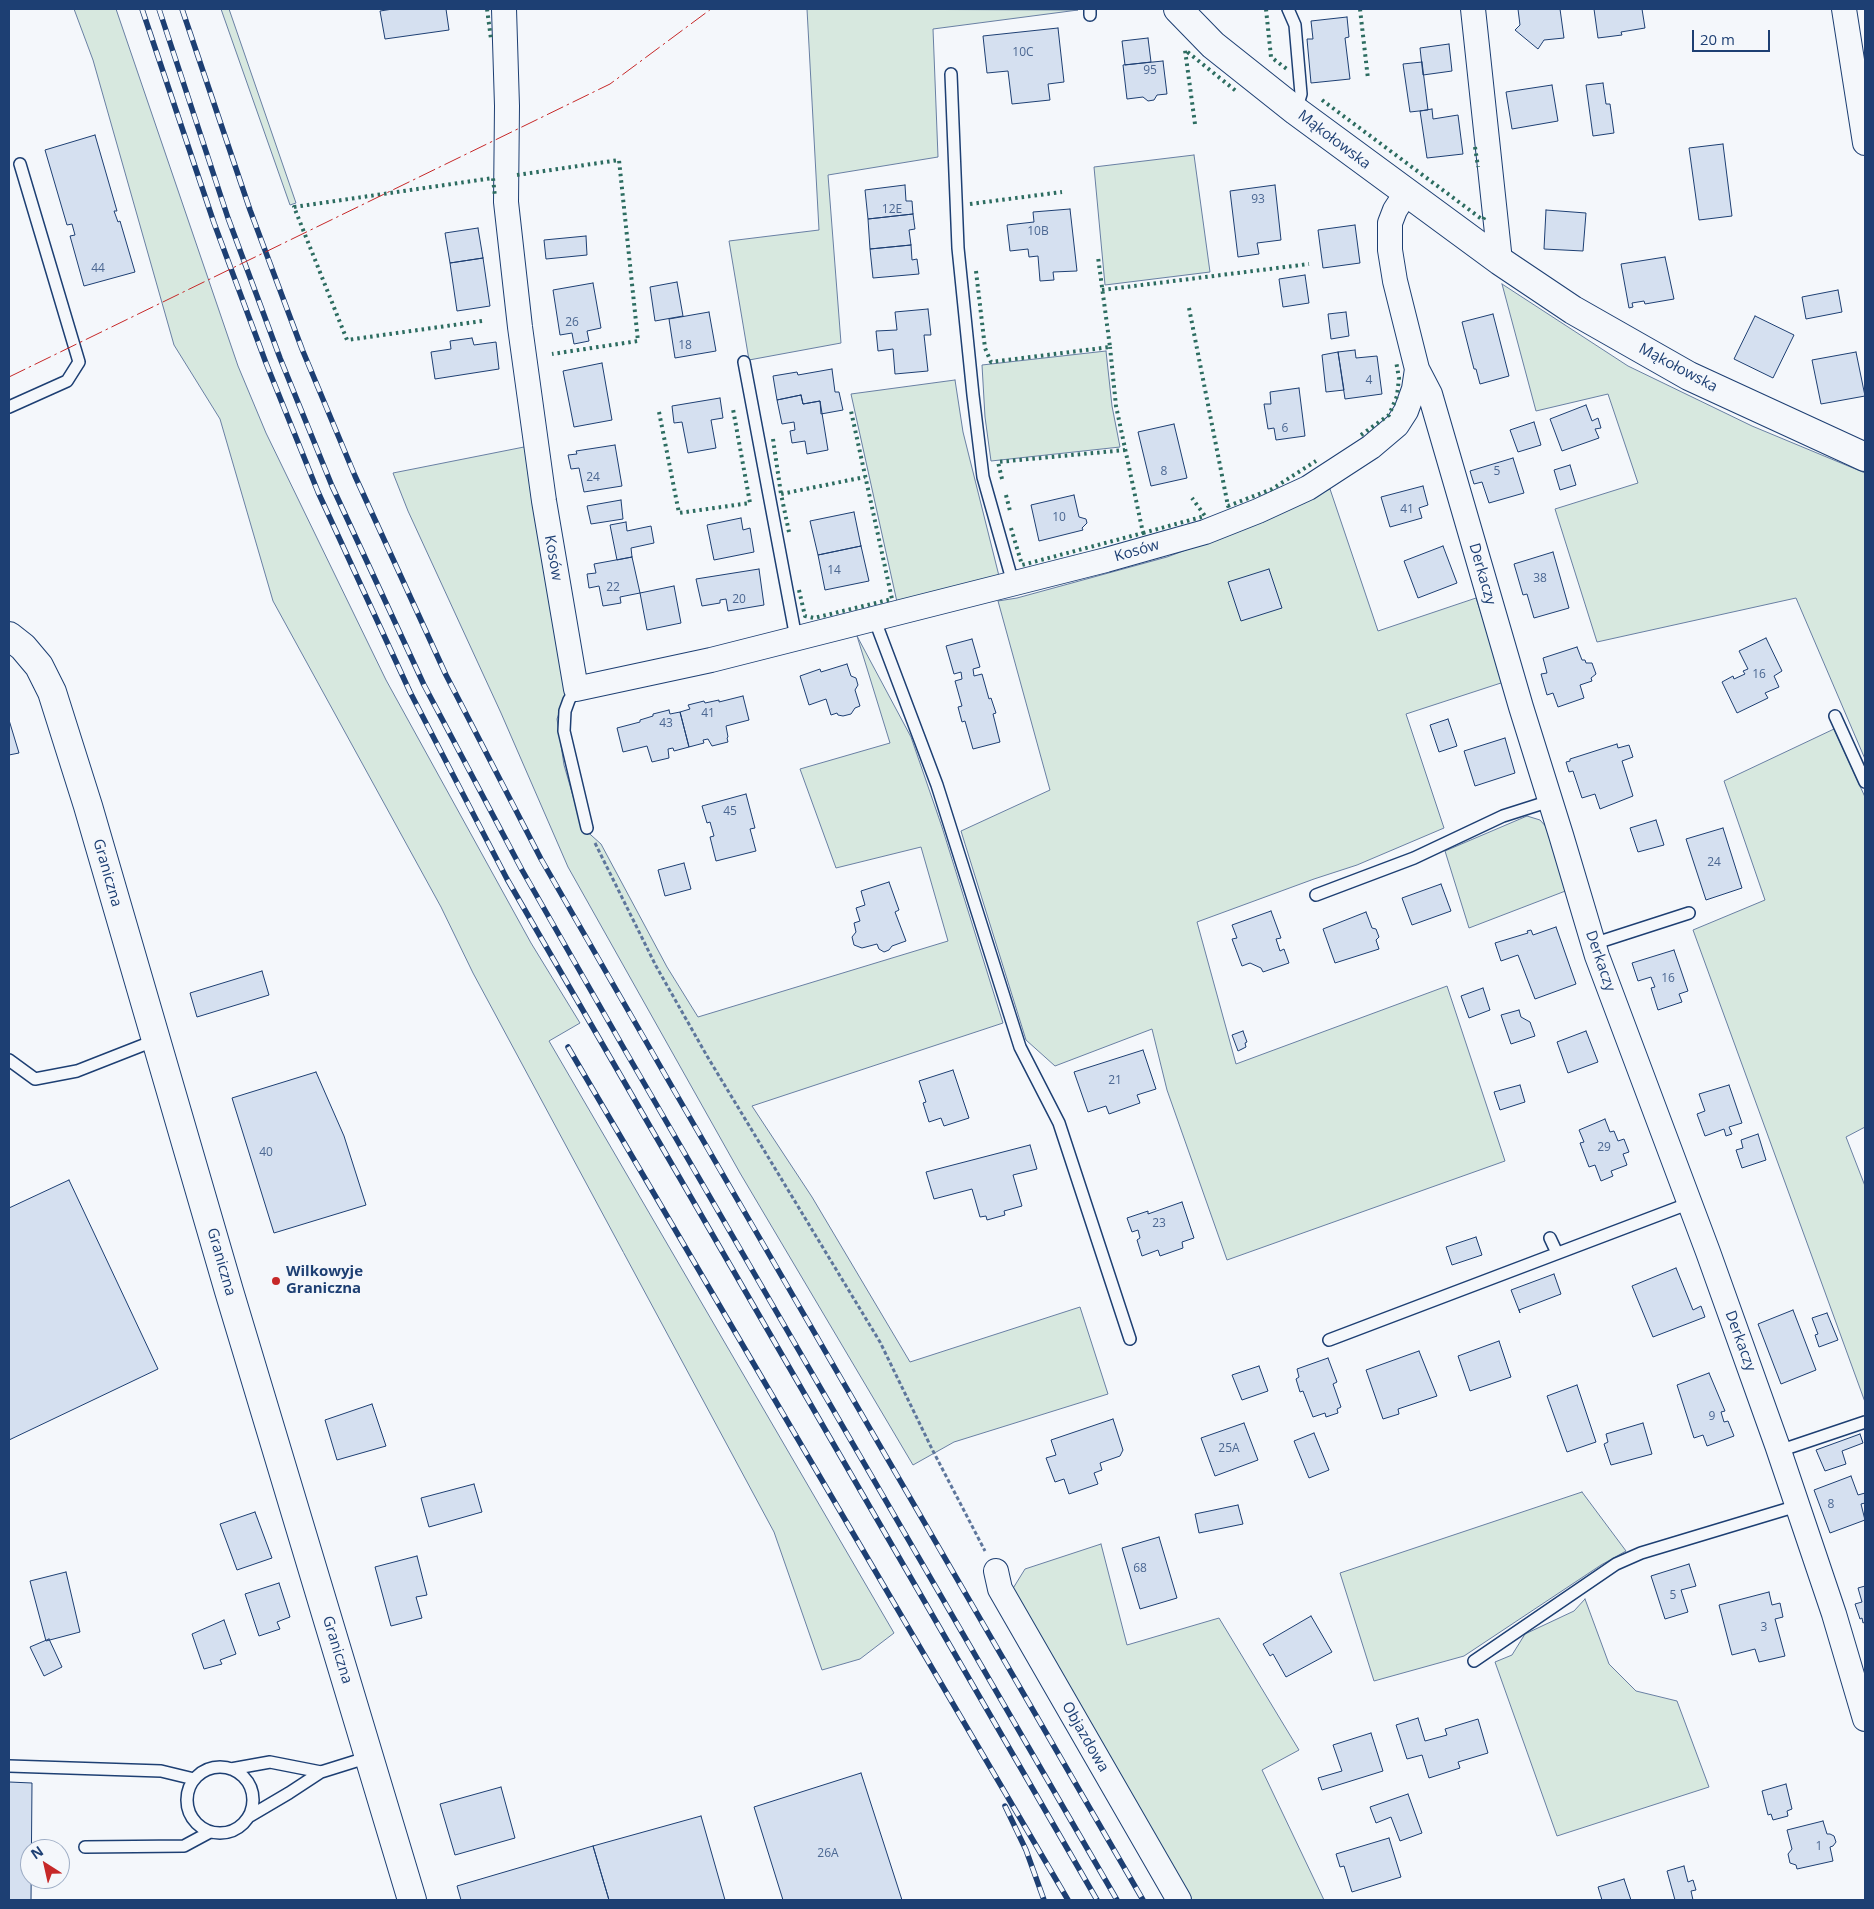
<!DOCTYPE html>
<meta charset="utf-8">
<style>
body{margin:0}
#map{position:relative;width:1874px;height:1909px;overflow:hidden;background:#f4f7fb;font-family:"Open Sans",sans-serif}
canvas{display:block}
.frame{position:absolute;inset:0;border:10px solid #1d3f73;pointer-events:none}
.north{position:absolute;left:20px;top:1839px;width:50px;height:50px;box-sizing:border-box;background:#f4f7fb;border:1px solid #9eadc5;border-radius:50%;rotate:325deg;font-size:14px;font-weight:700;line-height:20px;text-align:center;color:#1d3f73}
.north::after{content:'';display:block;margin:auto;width:18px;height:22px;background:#c62828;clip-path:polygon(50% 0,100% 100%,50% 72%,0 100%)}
.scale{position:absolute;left:1692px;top:30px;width:78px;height:22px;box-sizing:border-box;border:2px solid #1d3f73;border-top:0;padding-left:6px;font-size:15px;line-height:18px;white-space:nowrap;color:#1d3f73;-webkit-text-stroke:4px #f4f7fb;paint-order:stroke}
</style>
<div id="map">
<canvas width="1874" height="1909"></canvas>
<div class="frame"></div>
<div class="north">N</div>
<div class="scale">20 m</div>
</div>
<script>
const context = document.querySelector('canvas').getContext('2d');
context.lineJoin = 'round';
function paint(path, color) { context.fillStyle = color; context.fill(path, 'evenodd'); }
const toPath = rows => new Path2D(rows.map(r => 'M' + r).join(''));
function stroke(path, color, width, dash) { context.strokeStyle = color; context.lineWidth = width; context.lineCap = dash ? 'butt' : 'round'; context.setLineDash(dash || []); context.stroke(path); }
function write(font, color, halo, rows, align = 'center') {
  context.font = font + ' "Open Sans",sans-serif'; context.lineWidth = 4; context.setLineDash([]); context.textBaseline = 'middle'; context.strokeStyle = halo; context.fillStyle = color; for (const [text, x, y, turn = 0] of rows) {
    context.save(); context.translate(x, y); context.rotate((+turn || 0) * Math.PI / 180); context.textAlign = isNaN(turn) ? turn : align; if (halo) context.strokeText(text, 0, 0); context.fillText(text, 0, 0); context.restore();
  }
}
const green = toPath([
 [74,9,116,9,238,366,266,433,386,680,531,943,580,1023,549,1041,894,1633,860,1659,822,1670,774,1532,473,973,441,907,273,601,220,419,174,345,93,60,74,9],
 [221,9,229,9,296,203,290,205,221,9],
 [807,9,1078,10,933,29,938,157,828,175,841,343,749,360,729,241,819,230,807,9],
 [1194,155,1210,272,1105,285,1094,167,1194,155],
 [1502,284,1628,366,1752,426,1865,473,1865,759,1796,598,1597,642,1555,509,1638,483,1608,394,1536,411,1502,284],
 [1106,351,1112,406,1120,447,991,461,985,417,982,365,1106,351],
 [955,380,963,432,999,576,897,602,851,394,955,380],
 [529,446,568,688,557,719,564,765,582,827,601,844,667,967,698,1017,948,941,921,847,836,868,800,769,890,743,857,636,911,737,942,827,1003,1023,752,1106,812,1197,910,1362,1080,1307,1108,1394,954,1442,913,1465,740,1173,568,867,501,713,408,511,393,473,529,446],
 [1330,489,1378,631,1476,598,1504,682,1406,714,1444,828,1357,865,1314,879,1197,922,1236,1064,1447,986,1505,1161,1227,1260,1167,1090,1152,1029,1055,1066,1026,1040,961,831,1050,790,998,601,1017,598,1167,557,1240,530,1330,489],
 [1834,729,1865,797,1865,1127,1846,1137,1865,1186,1865,1402,1693,930,1765,900,1724,781,1834,729],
 [1527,816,1540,820,1549,830,1568,890,1469,928,1445,851,1527,816],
 [1582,1492,1626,1551,1601,1565,1464,1656,1374,1681,1340,1573,1582,1492],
 [1101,1544,1127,1645,1219,1618,1299,1750,1262,1770,1324,1900,1190,1900,1012,1590,1025,1569,1101,1544],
 [1585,1599,1609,1664,1636,1691,1677,1701,1709,1787,1557,1836,1495,1662,1512,1655,1525,1634,1574,1611,1585,1599]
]);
const building = toPath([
 [393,9,446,9,449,30,385,39,380,11,393,9],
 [1518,9,1560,9,1564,38,1544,40,1538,49,1515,30,1520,25,1518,9],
 [1594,9,1642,9,1645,28,1621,32,1622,35,1598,38,1594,9],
 [1347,17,1349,37,1345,38,1350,79,1311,83,1307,39,1313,39,1311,21,1347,17],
 [1058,28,1064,82,1048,84,1050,100,1012,104,1008,71,987,73,983,36,1058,28],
 [1148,38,1151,62,1125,65,1122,41,1148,38],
 [1449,44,1452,71,1423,75,1420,48,1449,44],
 [1163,61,1167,94,1157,95,1154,100,1148,101,1143,97,1127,99,1123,65,1163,61],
 [1422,62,1428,110,1410,112,1403,64,1422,62],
 [1603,83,1606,104,1610,104,1614,133,1593,136,1586,85,1603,83],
 [1552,85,1558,121,1512,129,1506,92,1552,85],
 [1432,109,1433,119,1458,115,1463,154,1427,158,1420,111,1432,109],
 [95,135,117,211,114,211,118,222,120,221,135,272,84,286,70,236,75,235,72,224,67,225,45,150,95,135],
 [1723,144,1732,216,1699,220,1689,148,1723,144],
 [905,185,906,201,912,201,913,214,868,219,865,190,905,185],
 [1275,185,1281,240,1257,243,1259,254,1238,257,1230,191,1275,185],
 [1070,209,1077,271,1053,272,1054,280,1040,281,1038,256,1029,257,1028,249,1010,251,1007,225,1034,222,1033,212,1070,209],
 [1546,210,1586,213,1583,251,1544,249,1546,210],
 [913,214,915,229,909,230,911,245,870,249,868,219,913,214],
 [1355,225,1360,263,1323,268,1318,230,1355,225],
 [478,228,483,258,450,263,445,233,478,228],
 [586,236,587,255,546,259,544,240,586,236],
 [911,245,912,260,917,259,919,274,873,278,870,249,911,245],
 [1665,257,1674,299,1645,304,1644,301,1632,303,1633,307,1629,308,1621,264,1665,257],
 [483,258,490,306,457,311,450,263,483,258],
 [1305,275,1309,303,1283,307,1279,279,1305,275],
 [677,282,683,316,655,321,650,287,677,282],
 [593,283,601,328,587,331,589,341,574,344,572,333,560,335,553,290,593,283],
 [1838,290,1842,312,1806,319,1802,297,1838,290],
 [928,309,931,335,924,335,928,371,895,374,893,349,878,351,876,331,897,330,895,312,928,309],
 [709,312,716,351,675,358,669,319,709,312],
 [1346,312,1349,336,1331,339,1328,314,1346,312],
 [1493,314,1509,376,1480,384,1476,369,1474,369,1462,322,1493,314],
 [1755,316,1794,335,1773,378,1734,359,1755,316],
 [472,338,474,345,496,342,499,369,435,379,431,352,451,349,450,341,472,338],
 [1355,350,1356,358,1377,356,1382,394,1345,399,1338,352,1355,350],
 [1338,352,1344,390,1326,392,1322,355,1338,352],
 [1856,352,1865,396,1821,404,1812,360,1856,352],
 [602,363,612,420,574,427,563,371,602,363],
 [832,369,835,392,839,392,843,410,821,414,820,401,803,404,801,395,777,400,773,376,797,372,798,375,832,369],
 [1299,388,1305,436,1276,440,1274,428,1268,429,1264,404,1271,404,1270,392,1299,388],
 [801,395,803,404,820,401,828,450,807,454,805,441,792,443,790,431,795,430,794,422,782,424,777,400,801,395],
 [720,398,723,418,711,420,716,448,688,453,682,422,674,423,672,406,720,398],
 [1586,405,1592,421,1598,418,1601,428,1595,429,1599,438,1562,451,1550,419,1586,405],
 [1534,422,1541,445,1518,452,1510,430,1534,422],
 [1174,424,1187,478,1151,486,1138,432,1174,424],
 [615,445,622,486,584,492,579,468,571,469,568,455,577,454,576,451,615,445],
 [1513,458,1524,493,1489,503,1482,482,1474,484,1470,471,1513,458],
 [1570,465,1576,485,1560,490,1554,470,1570,465],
 [1423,486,1428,505,1419,508,1422,518,1390,527,1381,497,1423,486],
 [1074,495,1079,517,1086,519,1087,523,1082,528,1083,530,1039,541,1031,505,1074,495],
 [621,500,623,519,591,524,587,506,621,500],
 [854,512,861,546,818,555,810,521,854,512],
 [741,518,743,530,750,528,754,552,714,560,707,525,741,518],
 [626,522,627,531,651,526,654,543,631,548,632,557,617,560,610,525,626,522],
 [861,546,869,581,825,590,818,555,861,546],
 [1443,546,1457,583,1418,598,1404,561,1443,546],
 [1553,552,1569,608,1534,618,1527,594,1523,595,1514,564,1553,552],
 [632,557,640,593,620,597,621,603,603,606,599,586,589,588,587,574,596,573,594,564,632,557],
 [759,569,764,605,728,611,726,599,720,600,720,603,702,606,696,579,759,569],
 [1269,569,1282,608,1241,621,1228,582,1269,569],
 [674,586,681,623,647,630,640,593,674,586],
 [1766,638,1782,671,1774,676,1779,687,1765,693,1768,698,1737,713,1722,682,1733,676,1734,679,1745,674,1743,671,1748,669,1739,651,1766,638],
 [972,639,980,667,973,669,974,676,982,674,989,699,991,698,996,713,993,714,1000,742,973,749,965,721,962,722,958,707,962,706,955,681,962,679,961,672,954,674,946,646,972,639],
 [1577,647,1582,660,1585,660,1586,663,1592,663,1596,674,1591,678,1592,681,1580,685,1584,698,1558,707,1553,693,1547,695,1541,674,1547,673,1543,658,1577,647],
 [847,664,851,676,856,678,858,685,855,690,860,706,855,708,851,714,843,716,838,715,837,713,831,715,826,699,809,705,800,676,820,669,821,672,847,664],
 [743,696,749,720,726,726,728,737,727,738,728,742,712,746,708,739,703,740,704,743,689,747,680,712,690,709,688,705,704,701,705,703,719,700,719,702,743,696],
 [669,710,670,714,680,712,689,747,674,751,673,748,668,749,669,758,652,762,647,746,623,752,617,728,640,722,640,720,653,716,653,714,669,710],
 [1448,719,1457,746,1439,752,1430,725,1448,719],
 [9,720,19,753,9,755,9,720],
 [1505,738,1515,773,1475,786,1464,751,1505,738],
 [1617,744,1618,748,1629,745,1633,757,1622,761,1633,796,1600,809,1595,794,1582,798,1573,771,1569,772,1566,762,1570,761,1570,759,1617,744],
 [746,794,755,828,750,829,756,851,716,861,710,837,714,836,710,822,707,823,702,806,746,794],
 [1656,820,1664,845,1638,852,1630,828,1656,820],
 [1723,828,1742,888,1706,900,1686,839,1723,828],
 [684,863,691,889,665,896,658,870,684,863],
 [889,882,899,910,895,912,906,941,892,946,889,950,884,952,879,949,877,944,862,948,854,945,852,937,856,932,854,923,860,921,856,908,865,905,861,891,889,882],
 [1441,884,1451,911,1412,925,1402,898,1441,884],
 [1271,911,1281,938,1276,939,1280,951,1284,949,1289,963,1263,972,1261,968,1250,963,1242,966,1232,939,1237,938,1232,925,1271,911],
 [1366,912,1372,928,1376,929,1379,937,1376,940,1379,949,1335,963,1323,929,1366,912],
 [1556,927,1576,984,1535,999,1518,955,1501,961,1495,943,1528,933,1527,931,1531,930,1533,935,1556,927],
 [1674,950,1688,991,1679,994,1682,1002,1658,1010,1651,988,1655,987,1651,977,1638,981,1632,963,1674,950],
 [262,971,269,995,197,1017,190,993,262,971],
 [1483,988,1490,1010,1469,1018,1461,996,1483,988],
 [1519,1010,1521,1017,1530,1022,1535,1036,1511,1044,1501,1015,1519,1010],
 [1243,1031,1247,1042,1245,1043,1246,1047,1238,1051,1232,1035,1243,1031],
 [1586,1031,1598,1062,1568,1073,1557,1042,1586,1031],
 [1143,1050,1156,1089,1137,1095,1140,1103,1109,1114,1106,1106,1088,1112,1074,1072,1143,1050],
 [953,1070,969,1118,944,1126,941,1118,929,1122,923,1103,926,1102,919,1081,953,1070],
 [316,1072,344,1136,366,1205,274,1233,232,1098,316,1072],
 [1520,1085,1525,1102,1500,1110,1494,1092,1520,1085],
 [1729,1085,1742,1123,1729,1127,1732,1134,1726,1136,1724,1129,1705,1136,1697,1114,1705,1111,1699,1094,1729,1085],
 [1605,1119,1610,1132,1614,1131,1618,1141,1624,1139,1629,1152,1623,1154,1627,1165,1611,1171,1613,1176,1601,1181,1595,1165,1589,1167,1580,1143,1584,1142,1579,1130,1605,1119],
 [1758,1134,1766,1160,1742,1168,1736,1150,1743,1148,1741,1140,1758,1134],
 [1030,1145,1037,1169,1013,1175,1022,1206,1004,1211,1005,1215,987,1220,986,1216,980,1217,972,1189,934,1199,926,1172,1030,1145],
 [69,1180,158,1369,9,1440,9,1208,69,1180],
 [1182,1202,1194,1238,1182,1242,1183,1248,1160,1256,1158,1250,1142,1256,1137,1240,1140,1238,1138,1230,1132,1232,1127,1218,1148,1211,1148,1214,1182,1202],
 [1476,1237,1482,1255,1452,1265,1446,1247,1476,1237],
 [1676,1268,1693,1310,1701,1306,1705,1317,1653,1337,1632,1286,1676,1268],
 [1554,1274,1561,1294,1519,1310,1520,1313,1511,1290,1554,1274],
 [1793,1310,1816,1370,1781,1384,1758,1324,1793,1310],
 [1827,1313,1838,1340,1819,1347,1815,1335,1818,1334,1812,1318,1827,1313],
 [1499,1341,1511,1377,1470,1391,1458,1356,1499,1341],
 [1419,1351,1437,1396,1398,1409,1399,1414,1383,1419,1366,1370,1419,1351],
 [1328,1358,1337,1382,1333,1384,1341,1407,1337,1409,1338,1413,1326,1417,1325,1413,1313,1417,1303,1391,1300,1392,1296,1379,1299,1377,1297,1369,1328,1358],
 [1259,1366,1268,1391,1242,1400,1232,1375,1259,1366],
 [1709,1373,1725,1411,1721,1412,1724,1422,1728,1421,1734,1436,1707,1446,1703,1435,1694,1438,1677,1385,1709,1373],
 [1577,1385,1596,1442,1567,1452,1547,1396,1577,1385],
 [372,1404,386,1446,337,1460,325,1420,372,1404],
 [1113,1419,1123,1450,1120,1456,1100,1463,1102,1470,1094,1473,1098,1484,1069,1494,1064,1479,1055,1482,1046,1458,1056,1455,1051,1440,1113,1419],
 [1244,1423,1258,1460,1215,1476,1201,1438,1244,1423],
 [1643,1423,1652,1454,1611,1465,1604,1444,1608,1442,1606,1434,1643,1423],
 [1314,1433,1329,1470,1309,1478,1294,1441,1314,1433],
 [1860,1434,1863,1443,1842,1451,1846,1464,1825,1471,1816,1450,1860,1434],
 [1851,1476,1858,1495,1865,1493,1865,1503,1861,1504,1865,1520,1830,1533,1814,1490,1851,1476],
 [474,1484,482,1512,429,1527,421,1498,474,1484],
 [1238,1505,1243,1524,1199,1533,1195,1514,1238,1505],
 [255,1512,272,1558,237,1570,220,1524,255,1512],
 [1159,1537,1177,1598,1140,1609,1122,1548,1159,1537],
 [417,1556,427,1595,416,1597,422,1618,391,1626,375,1567,417,1556],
 [1689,1564,1696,1586,1681,1590,1688,1612,1665,1619,1651,1576,1689,1564],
 [66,1572,80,1632,46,1641,30,1581,66,1572],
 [279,1583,290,1617,277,1622,280,1629,259,1636,245,1594,279,1583],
 [1865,1586,1865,1622,1863,1623,1862,1618,1860,1619,1855,1604,1862,1602,1858,1588,1865,1586],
 [1769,1592,1772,1605,1780,1603,1783,1617,1775,1619,1785,1656,1759,1662,1755,1649,1732,1655,1719,1605,1769,1592],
 [1311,1616,1332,1652,1286,1677,1273,1654,1270,1656,1263,1644,1311,1616],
 [224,1620,236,1654,220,1660,222,1664,204,1669,192,1634,224,1620],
 [49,1639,62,1667,44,1676,30,1647,49,1639],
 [1418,1718,1425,1741,1447,1735,1445,1729,1478,1719,1488,1753,1458,1762,1460,1768,1429,1778,1422,1755,1407,1759,1396,1725,1418,1718],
 [1371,1733,1383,1771,1322,1790,1318,1778,1342,1771,1333,1745,1371,1733],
 [861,1773,902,1900,783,1900,754,1807,861,1773],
 [9,1782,32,1783,31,1900,9,1900,9,1782],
 [1786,1784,1792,1809,1787,1811,1788,1816,1773,1820,1771,1814,1768,1815,1762,1791,1786,1784],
 [501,1787,515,1838,455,1855,440,1804,501,1787],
 [1408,1794,1422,1833,1400,1841,1391,1817,1376,1823,1370,1807,1408,1794],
 [701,1816,725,1900,609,1900,593,1846,701,1816],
 [1823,1821,1827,1834,1830,1834,1834,1836,1836,1842,1833,1846,1830,1847,1833,1861,1797,1869,1796,1865,1790,1863,1788,1854,1792,1849,1787,1830,1823,1821],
 [1389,1838,1401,1877,1352,1892,1344,1866,1340,1867,1336,1854,1389,1838],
 [593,1846,609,1900,461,1900,457,1886,593,1846],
 [1684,1866,1688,1882,1693,1880,1696,1890,1691,1891,1693,1900,1675,1900,1667,1871,1684,1866],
 [1624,1879,1631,1900,1602,1900,1598,1887,1624,1879]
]);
const path = toPath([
 [595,843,656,966,707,1056,880,1342,932,1449,985,1551]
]);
const service = toPath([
 [1090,9,1090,15],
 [1288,9,1295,25,1301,94,1296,111],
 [951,74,958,248,973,395,983,477,1013,583],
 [744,362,796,638],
 [9,407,67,381,79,362,20,164],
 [874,618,937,785,1020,1047,1059,1123,1130,1339],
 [576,689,569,700,565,711,564,731,587,828],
 [1835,716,1865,782],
 [1316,895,1414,858,1503,816,1550,801],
 [1593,944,1689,913],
 [9,1060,35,1079,77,1071,156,1040],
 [1550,1238,1557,1253],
 [1329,1340,1690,1203],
 [1779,1451,1865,1422],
 [1474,1661,1616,1564,1641,1553,1797,1506],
 [9,1766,161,1771,194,1779],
 '187 1800a33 33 0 1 1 66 0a33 33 0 1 1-66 0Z',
 [231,1769,270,1762,321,1772],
 [250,1816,289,1793,321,1772,369,1757],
 [85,1847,184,1846,210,1832]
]);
const minor = toPath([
 [504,9,507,106,506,202,520,327,544,501,576,689,711,660,1106,560,1205,532,1258,511,1308,488,1371,447,1397,425,1406,411,1414,389,1417,369],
 [1473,9,1500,261],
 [1844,9,1865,143],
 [1406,193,1395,210,1390,223,1390,250,1395,281,1417,369,1430,394,1521,707,1561,835,1597,956,1708,1252,1777,1445,1834,1614,1865,1719],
 [996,1571,1000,1589,1179,1900]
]);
const tertiary = toPath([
 [1178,9,1213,45,1296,111,1500,261,1573,310,1689,376,1865,457],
 [9,636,23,647,39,666,52,692,88,806,229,1291,412,1900]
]);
const rail = toPath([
 [142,9,214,223,266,363,318,492,410,692,507,879,1097,1900],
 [159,9,228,218,280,358,332,486,424,685,522,870,626,1052,1117,1900],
 [182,9,250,210,302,349,355,476,446,675,541,859,675,1092,1143,1900],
 [568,1047,1068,1900],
 [1005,1806,1026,1850,1044,1900]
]);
const hedge = toPath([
 [487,9,491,39],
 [1266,9,1271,57,1288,70],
 [1360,9,1368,79],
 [1322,100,1483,220,1485,216],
 [1195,124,1185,50,1236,91],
 [1475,147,1478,167],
 [517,175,619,160,638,341,552,354],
 [970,204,1062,192],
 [976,271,985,348,991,362,1110,347,1098,257],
 [1102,290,1309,264],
 [1189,308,1228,506,1272,489,1316,461],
 [482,321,347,340,294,207,493,178,495,197],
 [659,412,679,513,750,503,733,409],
 [1361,435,1389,415,1397,396,1399,378,1396,361],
 [773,439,781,494],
 [1002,479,998,462,1125,450],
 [1006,495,1010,511],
 [1011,528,1022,565,1143,533,1116,406,1110,347],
 [789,532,781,494,865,477],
 [1143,533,1205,516,1192,498],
 [799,590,805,616,814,618,892,599,851,411]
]);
const power = toPath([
 [9,377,610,84,711,9]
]);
const markers = [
 [276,1281,5,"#c62828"]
];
const numberNames = [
 ["10C",1023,53],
 ["95",1150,71],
 ["93",1258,200],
 ["12E",892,210],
 ["10B",1038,232],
 ["44",98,269],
 ["26",572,323],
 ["18",685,346],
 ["4",1369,381],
 ["6",1285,429],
 ["8",1164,472],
 ["5",1497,472],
 ["24",593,478],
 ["41",1407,510],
 ["10",1059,518],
 ["14",834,571],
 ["38",1540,579],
 ["22",613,588],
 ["20",739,600],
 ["16",1759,675],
 ["41",708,714],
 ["43",666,724],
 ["45",730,812],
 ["24",1714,863],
 ["16",1668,979],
 ["21",1115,1081],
 ["29",1604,1148],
 ["40",266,1153],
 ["23",1159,1224],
 ["9",1712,1417],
 ["25A",1229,1449],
 ["8",1831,1505],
 ["68",1140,1569],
 ["5",1673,1596],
 ["3",1764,1628],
 ["1",1819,1847],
 ["26A",828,1854]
];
const streetNames = [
 ["Mąkołowska",1334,140,37],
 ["Mąkołowska",1678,368,28],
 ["Kosów",1137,551,-16],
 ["Kosów",553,558,80],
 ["Derkaczy",1482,574,74],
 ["Graniczna",107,873,74],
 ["Derkaczy",1600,961,71],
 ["Graniczna",221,1262,74],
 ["Derkaczy",1740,1341,70],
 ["Graniczna",337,1650,73],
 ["Objazdowa",1085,1737,60]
];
const poiNames = [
 ["Wilkowyje",286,1272],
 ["Graniczna",286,1289]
];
paint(green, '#d7e8df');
stroke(green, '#687fa3', 1);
paint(building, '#d5e0f0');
stroke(building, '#1d3f73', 1);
stroke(service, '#1d3f73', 14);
stroke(minor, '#1d3f73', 26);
stroke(tertiary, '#1d3f73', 30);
stroke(path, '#5e769c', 3, [4, 2.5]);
stroke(service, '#f4f7fb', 11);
stroke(minor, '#f4f7fb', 24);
stroke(tertiary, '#f4f7fb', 28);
stroke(rail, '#1d3f73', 5.5);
stroke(rail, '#f4f7fb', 4, [11]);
stroke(hedge, '#2c6c60', 4, [2.5, 4]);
stroke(power, '#c62828', 1, [18, 4, 2.5, 4]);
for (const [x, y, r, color] of markers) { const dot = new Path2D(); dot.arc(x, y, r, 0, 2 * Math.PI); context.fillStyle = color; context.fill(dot); stroke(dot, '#f4f7fb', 2); }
write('12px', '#4b6792', null, numberNames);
write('15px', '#1d3f73', '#f4f7fb', streetNames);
write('bold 15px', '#1d3f73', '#f4f7fb', poiNames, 'left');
</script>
